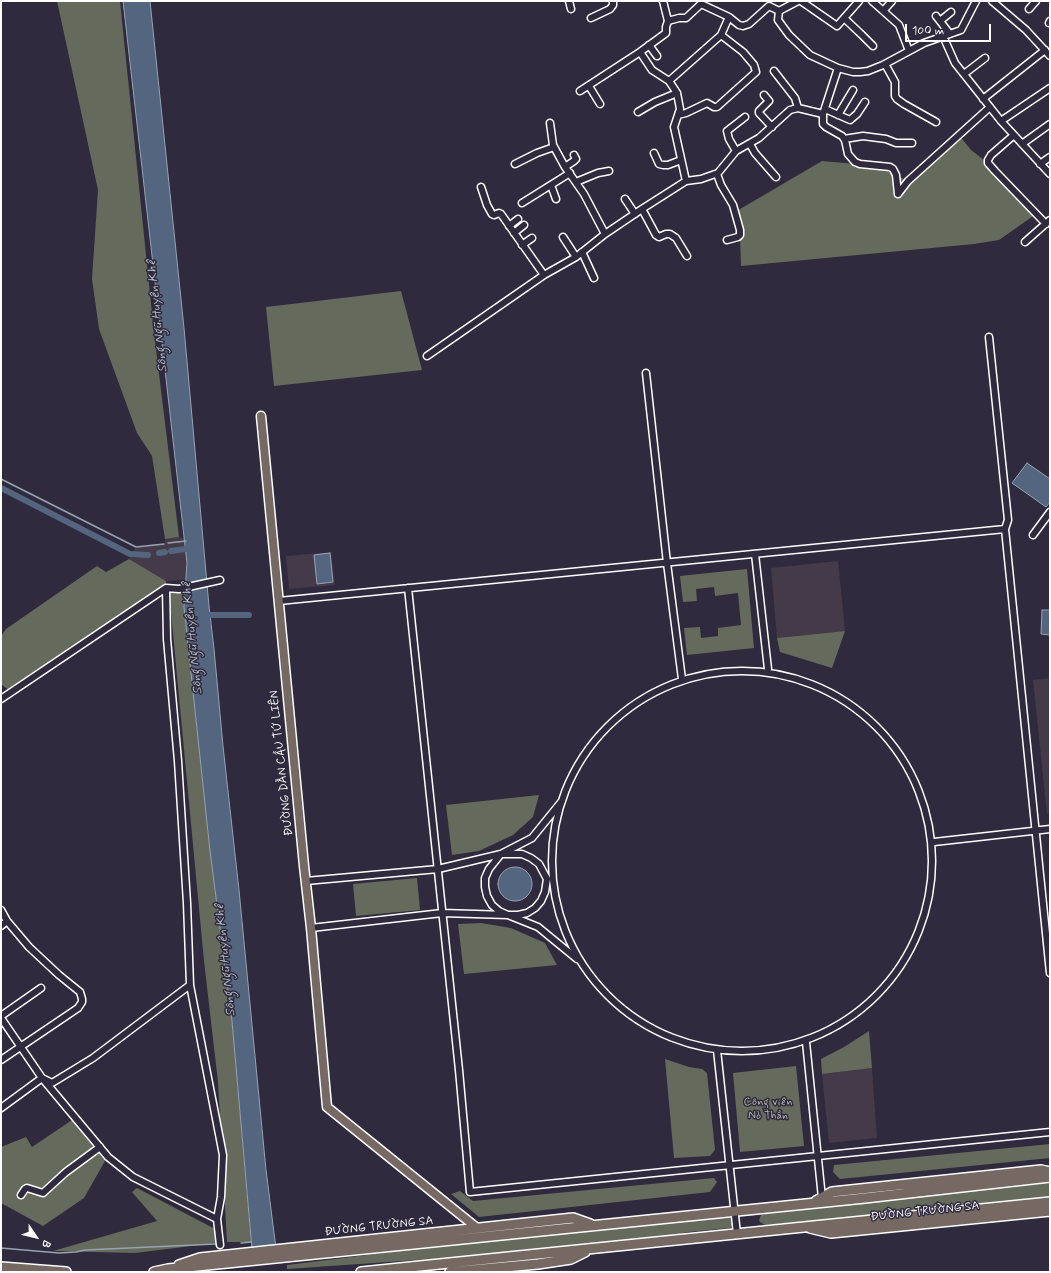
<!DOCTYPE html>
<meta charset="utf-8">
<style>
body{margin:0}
#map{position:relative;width:1051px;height:1273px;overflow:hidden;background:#2f2a3d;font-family:Mynerve,sans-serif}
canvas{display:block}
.frame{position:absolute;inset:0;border:2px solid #fff;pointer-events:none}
.north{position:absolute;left:16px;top:1217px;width:40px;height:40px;-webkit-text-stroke:3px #2f2a3d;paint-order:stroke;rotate:125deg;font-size:11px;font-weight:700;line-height:16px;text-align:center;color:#fff}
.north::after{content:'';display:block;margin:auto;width:14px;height:18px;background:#fff;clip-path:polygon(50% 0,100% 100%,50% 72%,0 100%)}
.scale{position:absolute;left:905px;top:24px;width:86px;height:18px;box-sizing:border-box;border:2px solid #fff;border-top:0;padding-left:5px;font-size:12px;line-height:14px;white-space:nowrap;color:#fff;-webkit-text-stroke:3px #2f2a3d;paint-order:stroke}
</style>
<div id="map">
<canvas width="1051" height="1273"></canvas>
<div class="frame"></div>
<div class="north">B</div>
<div class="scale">100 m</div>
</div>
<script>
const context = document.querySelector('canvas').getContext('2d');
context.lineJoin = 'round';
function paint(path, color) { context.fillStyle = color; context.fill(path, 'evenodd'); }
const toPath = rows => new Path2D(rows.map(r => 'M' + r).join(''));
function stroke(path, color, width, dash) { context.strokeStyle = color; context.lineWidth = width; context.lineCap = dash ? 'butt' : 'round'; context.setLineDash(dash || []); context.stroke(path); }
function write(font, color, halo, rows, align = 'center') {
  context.font = font + ' Mynerve,sans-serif'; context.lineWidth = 3; context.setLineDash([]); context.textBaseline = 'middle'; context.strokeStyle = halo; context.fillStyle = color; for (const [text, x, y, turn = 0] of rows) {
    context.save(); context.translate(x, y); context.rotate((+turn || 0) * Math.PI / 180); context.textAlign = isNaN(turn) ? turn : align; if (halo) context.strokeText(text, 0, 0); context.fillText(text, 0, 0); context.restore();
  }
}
const built = toPath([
 [179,537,184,538,187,563,186,580,166,581,129,559,136,547,165,544,165,539],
 [331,552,335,585,289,589,286,556],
 [838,561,845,631,777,638,771,568],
 [1050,678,1050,813,1047,814,1033,680],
 [872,1068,877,1138,829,1143,822,1074]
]);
const green = toPath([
 [57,1,120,1,154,333,179,537,165,539,152,456,137,433,99,329,92,279,98,190],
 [959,135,971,150,988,163,1036,214,999,240,974,244,741,266,740,235,735,212,822,161,890,167,896,175,908,181],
 [401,291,422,370,274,386,266,307],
 [129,559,166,581,166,588,11,692,1,684,1,636,6,629,97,566,106,572],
 [747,569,754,648,687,655,684,628,700,627,701,638,718,636,718,628,741,625,738,593,715,596,714,587,696,589,697,601,683,602,680,576],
 [169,591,185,591,184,607,210,851,232,1021,251,1242,227,1242,218,1082,204,961],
 [845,631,832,668,780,652,777,638],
 [539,795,533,817,513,835,479,851,452,855,446,805],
 [417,878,420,910,356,916,353,884],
 [481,923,511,928,545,943,557,965,464,974,458,924],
 [869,1031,872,1068,822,1074,821,1059,844,1047],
 [665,1059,689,1067,702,1069,707,1073,715,1150,710,1156,674,1158],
 [796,1066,804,1146,740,1152,733,1073],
 [72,1120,105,1161,84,1198,43,1226,1,1203,1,1147,26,1137,32,1147],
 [1050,1144,1050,1158,840,1179,833,1172,834,1165],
 [714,1178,717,1182,710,1192,479,1217,451,1194,460,1191,473,1201],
 [1050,1182,1050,1197,840,1218,765,1225,760,1222,759,1220,761,1215,764,1214,802,1210,831,1205],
 [137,1188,215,1229,216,1243,135,1253,53,1251,157,1221,132,1192],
 [729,1218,732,1218,734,1220,733,1226,730,1228,688,1232,675,1235,461,1257,287,1269,287,1265,431,1247,656,1223]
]);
const water = toPath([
 [123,1,150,1,184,328,209,606,214,649,223,746,239,890,266,1170,279,1272,254,1272,232,1021,210,851,184,607,187,563,123,1],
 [1027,463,1050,479,1050,502,1046,507,1012,483,1027,463],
 [330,553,333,582,317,584,314,555,330,553],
 [1042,610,1050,610,1050,635,1041,634,1042,610],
 '498 884a17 17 0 1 1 34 0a17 17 0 1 1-34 0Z'
]);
const pier = toPath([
 [278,1249,281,1272,252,1272,250,1252]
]);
const stream = toPath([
 [1,479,136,547,164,544],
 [168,543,186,541],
 [241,1243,251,1242],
 [1,1248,59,1253,76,1252,85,1250,216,1244]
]);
const canal = toPath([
 [1,488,130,554,148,555],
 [171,551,193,548],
 [159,553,165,552],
 [204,615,249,615]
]);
const minorTunnel = toPath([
 [220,1245,222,1272]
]);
const minor = toPath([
 [569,1,571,9],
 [801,1,837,26,859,1],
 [872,1,899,25,909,51],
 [992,1,1026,30,1050,56],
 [1029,9,1036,1],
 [884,10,892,1],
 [779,11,778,20,789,35,810,55,838,68,853,72,860,72,868,71,883,65,924,43,961,30,976,1],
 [779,11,798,1],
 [936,16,950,34],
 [591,18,610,9,613,5,613,1],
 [844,18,862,35,873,46],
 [668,21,679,18,686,18,701,4,729,17,739,25,743,26,749,24,769,6,779,11],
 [940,21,951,12],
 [1049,23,1050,21],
 [943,36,955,63,1001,121,1050,174],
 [649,45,657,56],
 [640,52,652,70,669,81,677,93,680,109,674,127,686,181],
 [885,64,895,82,895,96,897,99,904,104,936,122],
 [838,68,823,114,823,124,826,127,842,136,845,140,848,154,855,162,860,164,890,167,893,169,896,175,898,194],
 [774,71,795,98,798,108],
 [964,74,985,58],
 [669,81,721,35,729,17],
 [589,86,600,104],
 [580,91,640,52,666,33,666,27,668,21,663,1],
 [764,95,769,101,759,111,759,113,772,127],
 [983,99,1045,50],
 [825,109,850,120,857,114,865,102],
 [638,112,655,102,677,93],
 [678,115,686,113,707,103,714,107,717,107,756,72,754,65,743,52,721,35],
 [838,115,853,90],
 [1001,121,1050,88],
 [550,123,553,145,565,167,584,194,605,234],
 [1014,135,991,155,988,160,988,163,995,171,1046,224],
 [844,139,863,136,886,139,896,143,912,143],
 [750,144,755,153,776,177],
 [1022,144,1050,124],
 [736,151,729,139,727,131,745,117],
 [654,153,659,164,663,165,668,165,681,160],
 [515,164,537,153,554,147],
 [1040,164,1050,157],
 [565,167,574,161,576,159,574,155],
 [717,174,721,185,733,205,740,230,740,235,738,237,727,240],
 [576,182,598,173,609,171],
 [551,185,556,199],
 [481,187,487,205,492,214,494,215,499,213,501,214,544,275],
 [898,194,908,181,990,107],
 [625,199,635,214],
 [522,203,570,173],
 [642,209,656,235,659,237,666,234,670,234,676,238,687,256],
 [509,226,518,219],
 [514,233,524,225],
 [563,237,576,257],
 [1025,242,1050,220],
 [522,245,532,238],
 [582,252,594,278],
 [989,337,1008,520,1005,529,1050,973],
 [427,356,544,275,576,257,605,234,642,209,686,181,701,179,718,173,736,151,759,138,790,110,798,108,823,114],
 [646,373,667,563,682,679],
 [1033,535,1050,512],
 [755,554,768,669],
 [166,588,167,639,178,761,187,903,190,985,223,1155,221,1197,217,1219],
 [408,588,459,1070,470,1192,1050,1132],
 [279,601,1005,529],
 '552 861a190 190 0 1 1 380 0a190 190 0 1 1-380 0Z',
 [1,699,166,588,179,589,220,580],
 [934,842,1050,829],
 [501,854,522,854,531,858,539,864,547,879,545,892,541,901,535,908,527,913,518,915,508,915,499,911,492,905,487,896,485,887,485,878,489,869,501,854],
 [306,881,438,869,501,854,532,838,562,801],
 [1,910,7,921,29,947,59,975,80,992,82,999,82,1002,78,1008,1,1060],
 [1,926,7,921],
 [311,928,442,913,508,915,538,927,577,959],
 [1,1016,41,988],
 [1,1018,42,1078,108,1157,133,1177,217,1219,220,1245],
 [806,1042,822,1198],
 [717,1050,737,1234],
 [1,1108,42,1078,52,1083,93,1058,190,985],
 [21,1195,25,1189,27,1188,43,1193,66,1172,100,1147]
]);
const major = toPath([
 [261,416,304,866,311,928,327,1107,477,1228]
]);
const highway = toPath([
 [816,1201,832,1192,1041,1170,1050,1172],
 [810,1228,831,1233,1050,1211],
 [179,1265,200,1258,573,1218,590,1224],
 [1,1267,66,1272],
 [154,1272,168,1269,865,1198,1050,1177],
 [361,1272,1050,1202],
 [450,1272,538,1264,571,1259,585,1252]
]);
const streetNames = [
 ["ĐƯỜNG DẪN CẦU TỨ LIÊN",282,763,-96],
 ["ĐƯỜNG TRƯỜNG SA",925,1212,-6],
 ["ĐƯỜNG TRƯỜNG SA",379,1227,-6]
];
const parkNames = [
 ["Công viên",768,1102],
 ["Nỏ Thần",768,1116]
];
const waterNames = [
 ["Sông Ngũ Huyện Khê",158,316,-96],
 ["Sông Ngũ Huyện Khê",193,638,-96],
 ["Sông Ngũ Huyện Khê",226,960,-96]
];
paint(built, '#443a49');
paint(green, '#666a5c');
paint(water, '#54657f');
stroke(water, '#98a3b2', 1);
paint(pier, '#2f2a3d');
stroke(stream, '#98a3b2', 1.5);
stroke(canal, '#54657f', 6);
stroke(minorTunnel, '#443f50', 6, [6, 3]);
stroke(minor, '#fff', 9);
stroke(major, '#fff', 11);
stroke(highway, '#fff', 12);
stroke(minor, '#2f2a3d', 6);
stroke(major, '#766964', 8);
stroke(highway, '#766964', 9);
write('12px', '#fff', '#2f2a3d', streetNames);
write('12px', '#b2b4ae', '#2f2a3d', parkNames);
write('italic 13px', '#b2bac5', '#2f2a3d', waterNames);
</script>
